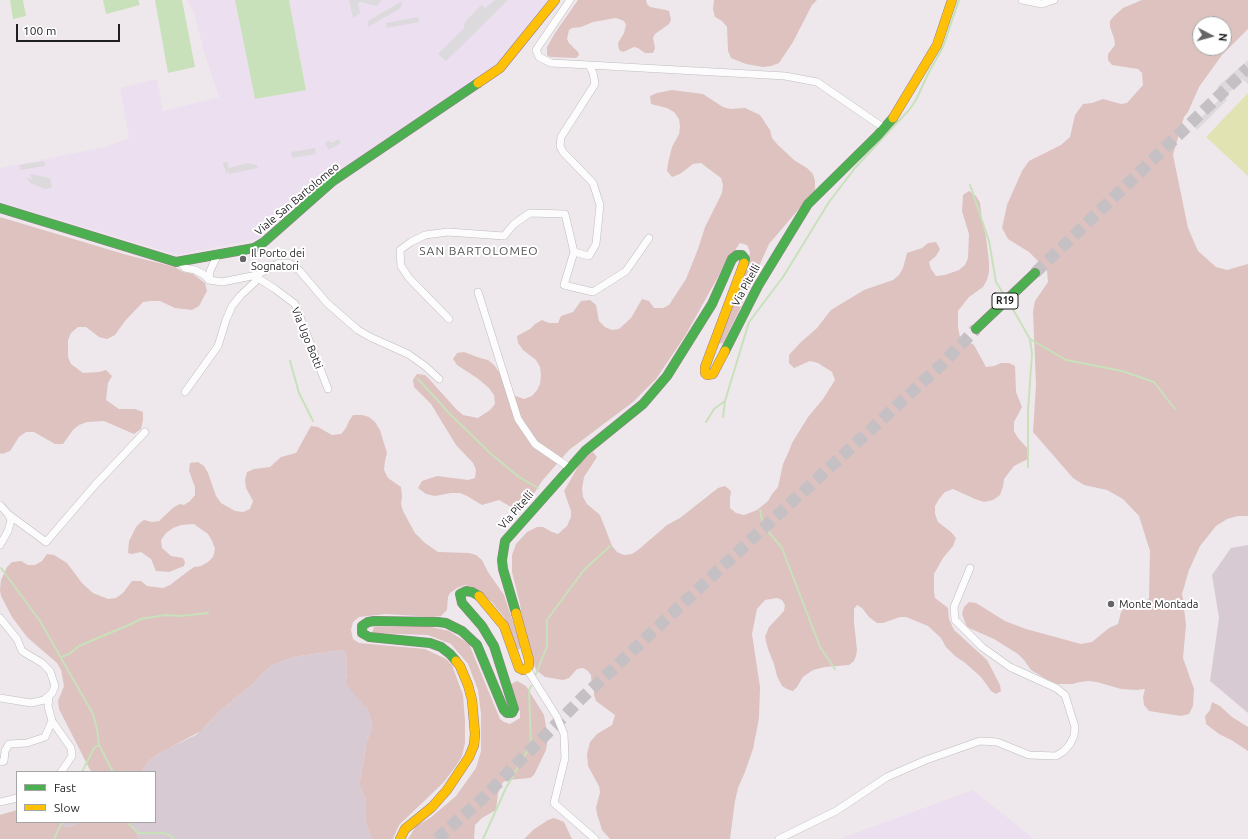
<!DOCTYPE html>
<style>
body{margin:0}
#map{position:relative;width:1248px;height:839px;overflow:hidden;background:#eee8ed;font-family:Ubuntu,sans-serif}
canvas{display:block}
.legend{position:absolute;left:16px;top:771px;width:140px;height:52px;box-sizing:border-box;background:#fff;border:1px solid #a5a5a5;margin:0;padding:5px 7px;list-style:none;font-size:12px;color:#1f1f1f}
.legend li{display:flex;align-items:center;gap:8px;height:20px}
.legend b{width:20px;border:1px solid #a5a5a5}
.north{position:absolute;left:1192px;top:16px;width:40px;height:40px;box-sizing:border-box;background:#fff;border:1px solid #a5a5a5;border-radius:50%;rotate:96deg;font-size:11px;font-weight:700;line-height:16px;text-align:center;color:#1f1f1f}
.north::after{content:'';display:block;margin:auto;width:14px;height:18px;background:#676567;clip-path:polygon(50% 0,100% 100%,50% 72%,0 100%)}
.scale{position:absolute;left:16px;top:24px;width:104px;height:18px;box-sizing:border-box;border:2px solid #1f1f1f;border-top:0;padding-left:5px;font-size:12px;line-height:14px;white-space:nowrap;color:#1f1f1f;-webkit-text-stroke:3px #fff;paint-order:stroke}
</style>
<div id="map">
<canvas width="1248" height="839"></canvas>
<ul class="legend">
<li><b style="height:5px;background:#4caf50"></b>Fast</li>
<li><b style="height:5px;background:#ffc107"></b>Slow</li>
</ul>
<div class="north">N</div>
<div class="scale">100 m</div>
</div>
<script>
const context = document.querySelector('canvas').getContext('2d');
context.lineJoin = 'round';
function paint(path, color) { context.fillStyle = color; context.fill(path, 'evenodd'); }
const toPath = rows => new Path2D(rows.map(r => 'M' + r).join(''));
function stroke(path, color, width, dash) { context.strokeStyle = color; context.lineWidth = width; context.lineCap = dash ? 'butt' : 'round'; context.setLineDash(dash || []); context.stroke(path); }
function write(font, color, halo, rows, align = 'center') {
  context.font = font + ' Ubuntu,sans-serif'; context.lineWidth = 4; context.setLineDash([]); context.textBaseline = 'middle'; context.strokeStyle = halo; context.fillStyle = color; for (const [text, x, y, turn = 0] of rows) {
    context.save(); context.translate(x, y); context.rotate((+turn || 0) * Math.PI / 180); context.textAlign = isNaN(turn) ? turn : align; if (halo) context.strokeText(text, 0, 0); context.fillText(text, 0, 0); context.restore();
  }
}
const military = toPath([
 [187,0,235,0,255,99,306,89,289,0,548,0,502,60,320,183,258,239,177,255,0,202,0,168,106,147,129,138,120,88,157,79,163,111,219,97,205,55,194,13],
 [973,790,1034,839,839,839]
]);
const construction = toPath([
 [1248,545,1248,713,1210,681,1219,618,1212,575,1231,548],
 [341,650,345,652,346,654,347,674,346,677,367,708,372,723,371,731,366,743,364,759,359,785,366,799,366,823,372,839,139,839,132,823,130,822,155,822,155,772,140,772,150,760,165,750,196,735,205,727,222,709,254,683,263,673,272,665,293,657],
 [62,822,79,822,71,827,66,827,63,825]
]);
const forest = toPath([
 [578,0,646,0,647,4,650,7,666,10,669,11,671,20,669,24,655,34,653,38,655,48,653,53,645,53,638,48,634,47,623,52,619,50,618,43,624,33,626,25,624,21,616,18,593,22,581,27,572,28,569,30,567,39,569,43,578,52,579,55,576,58,550,57,547,55,547,47,555,33],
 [714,0,817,0,812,5,793,42,779,63,771,66,763,67,746,64,731,58,728,51,727,27,722,21,715,17,713,9],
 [1142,0,1248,0,1248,29,1222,55,1199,87,1188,112,1184,117,1173,155,1188,228,1198,251,1216,267,1227,270,1248,264,1248,516,1238,516,1227,519,1216,526,1200,546,1189,570,1182,594,1183,599,1186,625,1183,658,1194,689,1193,706,1189,714,1181,716,1149,711,1144,705,1143,697,1145,689,1137,690,1121,689,1097,682,1088,681,1080,682,1072,684,1057,684,1046,679,1031,670,1024,660,1018,654,994,639,969,628,966,625,962,614,964,607,969,602,976,603,1005,621,1026,629,1081,644,1092,642,1109,628,1118,624,1121,612,1128,603,1139,603,1149,599,1150,551,1139,516,1123,499,1107,490,1084,485,1073,478,1033,432,1036,385,1033,312,1035,301,1048,282,1047,270,1029,252,1008,239,1002,228,1007,205,1022,171,1029,161,1061,145,1070,137,1075,115,1083,104,1092,103,1103,99,1121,104,1127,103,1143,85,1142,73,1138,69,1112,65,1108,60,1108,54,1115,45,1114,38,1110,27,1110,21,1114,16,1123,8],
 [1200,24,1224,24,1224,48,1200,48],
 [672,90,703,94,723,107,730,109,745,108,760,115,770,130,772,138,777,144,794,160,807,168,813,174,815,181,815,190,769,244,738,313,723,343,717,344,747,269,750,252,747,245,740,243,724,266,685,336,656,379,633,402,569,450,542,481,533,495,522,507,513,508,499,500,482,505,467,496,460,493,451,493,435,496,426,494,418,488,422,481,437,476,468,480,475,478,476,470,473,463,456,445,431,404,414,387,413,380,417,374,425,375,430,380,457,410,463,415,478,418,490,410,495,404,494,395,489,388,477,378,457,365,453,359,457,353,464,352,480,358,488,360,494,365,499,372,510,394,524,399,532,396,537,390,540,384,541,375,540,367,536,360,523,350,518,343,517,336,530,329,535,324,542,320,549,323,558,323,561,316,573,312,581,301,590,300,596,305,599,321,605,327,612,330,619,329,631,318,642,299,649,301,654,308,663,308,669,305,686,279,698,249,705,227,722,193,723,185,721,178,701,163,693,164,680,174,672,177,667,171,668,163,672,147,679,134,680,127,679,119,674,112,667,108,651,104,650,96,657,93],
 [969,191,976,196,980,203,982,220,986,237,989,262,989,272,987,280,983,287,969,297,958,311,958,328,960,337,974,345,986,367,994,366,1001,363,1009,363,1015,366,1016,392,1022,407,1014,422,1014,431,1018,438,1029,450,1028,459,1014,466,1004,479,1003,487,1000,495,993,500,984,502,975,499,953,489,945,492,939,499,935,506,935,514,938,522,951,532,956,538,953,546,943,558,934,574,934,592,935,598,948,608,949,619,954,630,987,660,1000,685,1001,691,996,694,991,691,981,677,964,662,955,656,946,647,941,638,928,626,906,617,900,617,883,623,877,623,869,617,862,608,857,605,854,609,854,622,857,650,856,656,854,661,849,665,825,667,813,670,803,677,797,687,793,691,787,689,782,686,777,676,774,664,768,649,765,637,769,627,784,611,785,605,782,600,777,598,765,600,757,609,752,634,760,687,759,718,753,749,745,772,738,788,735,801,730,839,610,839,602,830,597,814,596,808,600,792,599,786,588,766,587,754,590,742,597,734,612,725,615,715,596,701,594,695,594,691,592,687,591,675,588,671,583,668,577,669,569,678,563,680,545,677,536,670,524,633,520,604,512,572,512,555,516,544,527,532,537,527,543,527,552,532,558,534,567,526,571,517,571,511,564,491,583,458,593,452,597,457,584,477,582,489,583,497,587,504,600,515,612,546,617,552,624,555,632,554,638,550,667,525,680,518,718,488,725,486,731,491,730,499,730,508,736,513,744,515,757,510,768,501,772,494,778,487,783,464,789,451,792,443,808,417,823,399,835,380,832,372,818,363,810,361,794,368,789,363,789,355,800,343,817,328,831,310,864,290,893,280,899,275,903,268,907,253,922,248,928,243,936,242,940,249,936,256,929,262,931,269,936,276,945,275,959,270,965,265,968,258,969,234,962,211,963,195],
 [0,217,127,255,175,267,183,272,193,274,205,283,207,291,199,306,192,310,175,308,160,301,151,301,143,302,125,321,115,335,107,339,99,337,86,327,78,327,71,333,68,340,68,357,71,364,83,373,99,372,106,370,112,376,108,383,106,400,119,409,135,409,143,412,143,420,141,429,134,434,104,421,87,422,79,425,73,430,63,444,55,444,34,432,26,432,19,437,10,451,2,454,0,453],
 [353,415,362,415,369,417,375,422,380,430,387,453,385,461,384,470,388,478,401,487,402,496,401,504,403,511,415,533,425,543,438,552,469,553,476,555,482,560,488,572,504,595,520,643,521,648,518,650,504,617,492,602,473,587,465,585,457,588,450,593,448,597,447,610,441,616,433,617,386,614,359,617,353,622,351,630,353,639,359,643,425,649,446,659,452,665,463,695,465,721,465,743,462,756,456,766,443,783,399,825,393,839,372,839,366,823,366,799,359,785,364,759,366,743,371,731,372,723,367,708,348,687,346,679,347,674,346,654,345,652,341,650,293,657,272,665,263,673,254,683,222,709,201,731,160,753,150,760,140,772,93,772,90,770,59,709,58,701,64,686,61,670,57,663,27,637,12,617,1,596,0,590,1,580,7,567,12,562,21,561,28,565,35,565,42,561,47,554,54,555,67,563,82,583,93,593,108,599,116,598,123,593,132,581,141,581,147,586,163,588,170,585,187,572,194,567,201,566,208,562,213,557,215,549,212,541,208,534,194,524,181,525,173,528,166,533,161,540,162,548,171,556,183,558,185,562,184,566,169,572,156,571,151,559,141,552,132,554,128,553,129,541,136,527,141,522,144,520,152,522,159,521,174,507,180,504,184,505,190,501,195,495,195,487,189,471,190,463,198,462,204,466,208,473,216,496,221,503,235,511,243,512,250,509,253,501,246,488,245,480,247,472,254,469,270,467,281,457,296,453,311,426,318,427,332,435,341,434,346,428,349,421],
 [427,626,449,631,469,644,500,719,504,722,510,724,520,718,520,712,511,684,517,681,526,686,544,715,548,738,546,750,534,775,530,778,508,780,503,782,498,793,496,810,482,818,475,825,474,839,408,839,416,826,430,818,456,796,476,768,481,751,481,714,478,690,468,664,451,644,428,635,372,633,374,627],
 [1212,702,1220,706,1232,717,1248,727,1248,751,1233,741,1219,734,1206,724,1205,716,1210,710],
 [17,810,17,822,62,822,63,825,66,827,71,827,79,822,130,822,132,823,139,839,0,839,0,815],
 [554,818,564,822,572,839,524,839,533,830,548,820]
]);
const pitch = toPath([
 [1248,93,1248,176,1206,137]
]);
const parking = toPath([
 [349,0,382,0,376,6,362,2,358,3,360,13,353,18],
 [495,0,508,0,446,61,438,54,464,28,465,22,481,5,485,8],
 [402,1,401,8,368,27,368,21],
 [418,17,419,22,387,28,386,23],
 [1248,60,1248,84,1242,79,1226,96,1217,87],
 [1223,96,1227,100,1197,130,1193,125],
 [339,139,341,143,329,150,325,143,329,141,331,143],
 [315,148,316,154,292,158,291,152],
 [44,161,45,166,21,170,20,165],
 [227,162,229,168,248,163,257,165,258,168,229,174,229,172,226,173,225,168,224,168,223,163],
 [30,174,50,178,52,188,45,189,30,183,27,178,32,179]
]);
const water = toPath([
 [10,0,23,0,26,16,13,19],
 [103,0,138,0,140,5,106,14],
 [155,0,182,0,195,67,168,73],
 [235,0,289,0,306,90,255,99]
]);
const stream = toPath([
 [970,185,989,241,996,282,1003,293],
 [1011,306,1030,339,1032,354,1028,410,1028,467],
 [1030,339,1066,360,1122,371,1154,382,1175,409],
 [290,361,299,393,313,421],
 [418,379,450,414,490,453,519,477,538,488],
 [723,417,725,401,749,322,783,277,829,202,855,168,909,110,916,100,928,74,943,47,959,0],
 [706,422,714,409,725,401],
 [760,510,763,525,782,548,820,647,835,669],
 [1,568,40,621,93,714,97,729,99,745,113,772],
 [61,657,69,654,79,646,131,624,141,619,165,615,180,616,208,613],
 [536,674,547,646,547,620,583,571,610,546],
 [82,772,94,748,99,745],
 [127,822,138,833,164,833,171,836,174,839],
 [54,839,62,822],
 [483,839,506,788,531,745,529,690,531,686]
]);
const highwayTunnel = toPath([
 [1035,273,1248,68],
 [437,839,483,798,583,697,757,534,940,366,976,329]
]);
const street = toPath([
 [1022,0,1042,4,1054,0],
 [589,65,785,76,817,82,884,128],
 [574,252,564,285,593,292,626,271,649,238],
 [180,262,185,268,195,270,203,274,209,280,222,282,257,275,279,263,289,263,299,270,327,303,358,330,370,337,408,354,425,366,439,379],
 [258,278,275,289,295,304,328,389],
 [209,280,210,271,218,254],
 [478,292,518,419,535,444,570,468],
 [449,319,409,278,401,266,400,250,411,242,425,235,448,232,504,236,514,224,530,213,565,214,574,252,589,256,596,244,600,205,593,183,563,152,560,146,561,137,595,84,593,73,589,65,551,63,539,57,536,50,570,0],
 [185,392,218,346,226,320,232,306,241,295,255,282,258,278,257,275],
 [0,505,8,514,11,520,8,531,0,545],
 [8,514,46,542,95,485,145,432],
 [0,618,17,639,22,651,42,663,50,671,55,686,52,693,44,700,31,703,0,698],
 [527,669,557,717,564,734,565,758,554,803,595,839],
 [49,697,48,706,52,721,71,748,72,756,61,772],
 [0,762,4,761,5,751,9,744,27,743,45,737,52,721],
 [0,802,17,798],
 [779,839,836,811,887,777,926,760,980,741,997,742,1029,755,1056,756,1064,751,1070,744,1074,736,1075,727,1065,695,1056,688,1010,667,982,647,955,620,954,607,970,568]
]);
const fast = toPath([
 [0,208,176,262,254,248,264,242,333,181,478,83],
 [976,329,1035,273],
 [725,351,758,286,808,204,877,136,893,118],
 [516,613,503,569,502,560,505,541,585,451,643,404,667,376,712,304,732,259,737,255,742,255,745,259,744,263],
 [456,661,450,654,441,647,430,643,369,637,362,633,362,626,368,622,374,621,438,622,446,623,462,631,477,645,504,710,507,713,512,713,514,709,494,646,482,626,462,603,460,594,466,591,472,592,479,596]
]);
const slow = toPath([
 [478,83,500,68,555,0],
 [893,118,937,45,952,0],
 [725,351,713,374,707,375,705,373,705,367,744,263],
 [479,596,504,626,519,668,523,670,527,669,529,665,529,660,516,613],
 [400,839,405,829,432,807,447,790,469,757,474,745,475,734,472,700,468,685,460,666,456,661]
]);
const markers = [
 [243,259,4,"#676567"],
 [1111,604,4,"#676567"]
];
const shields = [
 [1005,301,26]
];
const shieldNames = [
 ["R19",1005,301]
];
const streetNames = [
 ["Viale San Bartolomeo",297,199,-40],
 ["Via Pitelli",746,285,-61],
 ["Via Ugo Botti",307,338,68],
 ["Via Pitelli",516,510,-49]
];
const poiNames = [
 ["Il Porto dei",251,253],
 ["Sognatori",251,266],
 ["Monte Montada",1119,604]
];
const neighbourhoodNames = [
 ["SAN BARTOLOMEO",479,251]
];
paint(military, '#ece0f0');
paint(construction, '#d7cad2');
paint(forest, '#ddc2bf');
paint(pitch, '#e2e3b3');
paint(parking, '#dcdadc');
paint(water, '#c8e1bb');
stroke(stream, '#c8e1bb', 2);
stroke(highwayTunnel, '#c5c0c4', 12, [12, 6]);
stroke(street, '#bfbdbf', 8);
stroke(fast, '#99808c', 10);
stroke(slow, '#99808c', 10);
stroke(street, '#fcfcfc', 7);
stroke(fast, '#4caf50', 9);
stroke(slow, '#ffc107', 9);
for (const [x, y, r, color] of markers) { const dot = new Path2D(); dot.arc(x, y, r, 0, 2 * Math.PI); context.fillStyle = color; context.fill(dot); stroke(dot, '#fff', 1.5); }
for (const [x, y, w] of shields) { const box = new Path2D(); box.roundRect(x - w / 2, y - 8, w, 16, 3); context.fillStyle = '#fff'; context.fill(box); stroke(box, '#1f1f1f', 1); }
write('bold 10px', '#1f1f1f', null, shieldNames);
write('11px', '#1f1f1f', '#fff', streetNames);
write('11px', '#1f1f1f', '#fff', poiNames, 'left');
context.letterSpacing = '1px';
write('12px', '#525252', '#fff', neighbourhoodNames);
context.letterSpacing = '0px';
</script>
